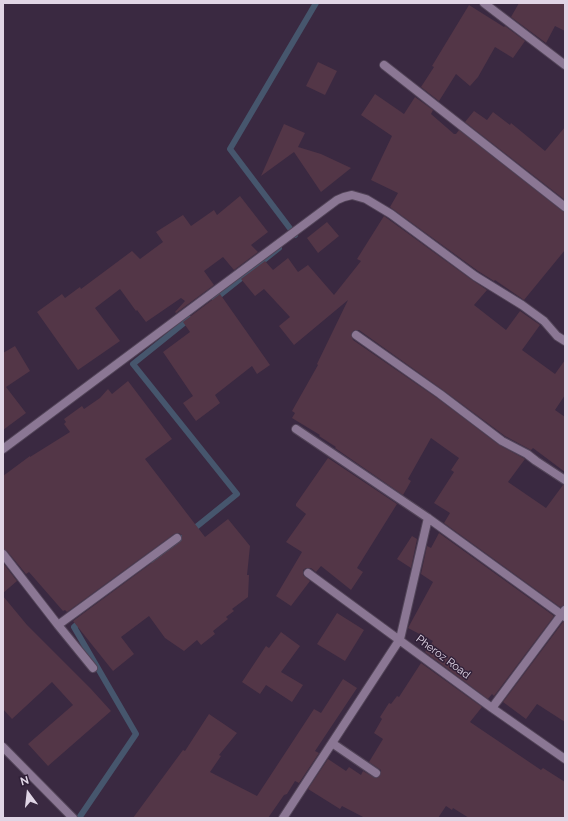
<!DOCTYPE html>
<style>
body{margin:0}
#map{position:relative;width:568px;height:821px;overflow:hidden;background:#3a2941;font-family:Raleway,sans-serif}
canvas{display:block}
.frame{position:absolute;inset:0;border:4px solid #e0d5e5;pointer-events:none}
.north{position:absolute;left:8px;top:773px;width:40px;height:40px;-webkit-text-stroke:3px #2f1f37;paint-order:stroke;rotate:345deg;font-size:11px;font-weight:700;line-height:16px;text-align:center;color:#e0d5e5}
.north::after{content:'';display:block;margin:auto;width:14px;height:18px;background:#e0d5e5;clip-path:polygon(50% 0,100% 100%,50% 72%,0 100%)}
</style>
<div id="map">
<canvas width="568" height="821"></canvas>
<div class="frame"></div>
<div class="north">N</div>
</div>
<script>
const context = document.querySelector('canvas').getContext('2d');
context.lineJoin = 'round';
const toPath = rows => new Path2D(rows.map(r => 'M' + r).join(''));
function stroke(path, color, width, dash) { context.strokeStyle = color; context.lineWidth = width; context.lineCap = dash ? 'butt' : 'round'; context.setLineDash(dash || []); context.stroke(path); }
function paint(path, color) { context.fillStyle = color; context.fill(path, 'evenodd'); }
function write(font, color, halo, rows, align = 'center') {
  context.font = font + ' Raleway,sans-serif'; context.lineWidth = 3; context.setLineDash([]); context.textBaseline = 'middle'; context.strokeStyle = halo; context.fillStyle = color; for (const [text, x, y, turn = 0] of rows) {
    context.save(); context.translate(x, y); context.rotate((+turn || 0) * Math.PI / 180); context.textAlign = isNaN(turn) ? turn : align; if (halo) context.strokeText(text, 0, 0); context.fillText(text, 0, 0); context.restore();
  }
}
const stream = toPath([
 [295,235,230,149,316,3],
 [215,299,279,248],
 [154,561,237,494,133,364,189,319],
 [79,818,136,734,74,627,82,620]
]);
const building = toPath([
 [519,3,565,3,565,31,555,26,546,43,542,40,511,17],
 [469,5,504,27,505,26,525,41,513,58,495,47,478,77,470,86,456,74,439,101,421,87,434,67,432,66],
 [318,62,337,71,325,95,306,86],
 [375,94,404,114,415,97,433,110,431,114,454,134,456,134,459,130,562,211,565,212,565,250,524,300,495,280,494,281,478,271,390,207,398,193,371,180,392,136,361,115],
 [474,111,487,120,493,112,510,125,511,123,545,151,565,127,565,200,465,122],
 [284,124,305,133,298,147,321,154,351,168,321,192,294,152,261,176],
 [240,196,268,232,251,245,258,252,234,270,223,257,204,271,214,285,176,313,175,312,185,301,181,298,146,322,137,310,136,311,120,289,95,308,120,341,78,370,37,312,62,294,65,298,80,287,81,289,132,251,140,259,163,242,156,232,183,215,191,226,214,210,217,215],
 [384,216,472,280,487,290,474,305,506,330,520,311,540,325,522,350,555,374,565,360,565,395,555,410,565,417,565,472,533,448,531,450,505,436,443,390,359,330,354,330,351,334,353,340,437,398,499,445,525,459,508,482,546,508,563,485,565,485,565,605,560,607,444,523,450,513,434,503,454,472,451,470,459,458,431,438,408,479,411,481,403,495,335,448,336,447,319,436,320,435,292,418,295,413,292,411,318,365,317,364,348,300,294,345,279,326,290,317,264,289,255,296,241,279,265,261,273,270,288,258,298,272,308,265,334,295,361,261,357,259],
 [327,222,339,236,318,253,307,238],
 [220,294,270,365,257,374,252,366,215,395,220,403,196,421,183,403,193,396,163,352,190,332,183,322],
 [15,346,30,371,6,387,26,413,3,430,3,353],
 [128,381,172,439,145,459,205,537,228,519,250,546,247,575,249,575,248,597,232,609,234,611,226,617,228,619,213,631,215,634,201,645,197,640,184,651,165,638,149,616,121,637,134,654,113,671,73,621,180,542,182,540,182,535,179,533,174,534,67,612,65,610,63,611,29,572,26,574,7,551,3,549,3,476,30,456,30,457,70,432,64,424,66,422,64,419,82,406,84,409,100,398,108,389,112,394],
 [328,458,397,504,357,568,363,572,351,590,321,566,316,572,311,568,306,568,303,570,303,575,310,581,291,606,276,596,302,552,286,542,306,514,296,506,296,504],
 [439,533,554,616,494,696,492,694,488,699,425,652,433,641,408,628,433,582,421,574,427,546,431,548],
 [412,536,417,539,411,568,397,559],
 [3,563,17,581,3,593],
 [3,596,27,625,91,689,111,711,48,766,28,744,73,705,52,682,12,719,3,709],
 [337,613,364,630,345,661,317,644],
 [563,622,565,622,565,722,537,704,526,719,503,702],
 [281,632,300,646,281,672,303,685,292,702,266,685,260,694,242,682,266,646,269,648],
 [421,663,482,707,470,722,541,770,543,768,565,782,565,818,469,818,453,808,452,810,446,806,438,818,365,818,342,806,340,809,308,789,328,759,346,771,349,767,361,775,363,771,375,778,380,776,381,770,369,762,383,739,374,733,382,719,380,717,389,703,391,704,397,696,399,697],
 [343,679,357,688,315,751,319,753,299,783,295,781,287,794,284,795,268,818,133,818,183,750,185,751,209,714,237,733,219,755,221,756,210,772,257,796,314,709,321,713]
]);
const street = toPath([
 [484,3,565,65],
 [384,65,565,207],
 [356,335,440,394,502,441,527,454,536,461,565,480],
 [296,429,428,518,565,617],
 [3,449,337,200,344,197,352,195,366,199,391,214,475,276,522,305,544,321,557,336,565,341],
 [3,554,58,625,93,668],
 [308,573,492,708,565,759],
 [58,625,177,538],
 [492,708,565,610],
 [332,743,376,773],
 [3,747,73,818],
 [283,818,400,639,428,518]
]);
const streetNames = [
 ["Pheroz Road",443,657,37]
];
stroke(stream, '#46566d', 6);
paint(building, '#533647');
stroke(street, '#524458', 10);
stroke(street, '#8b7794', 8);
write('11px', '#e0d5e5', '#2f1f37', streetNames);
</script>
